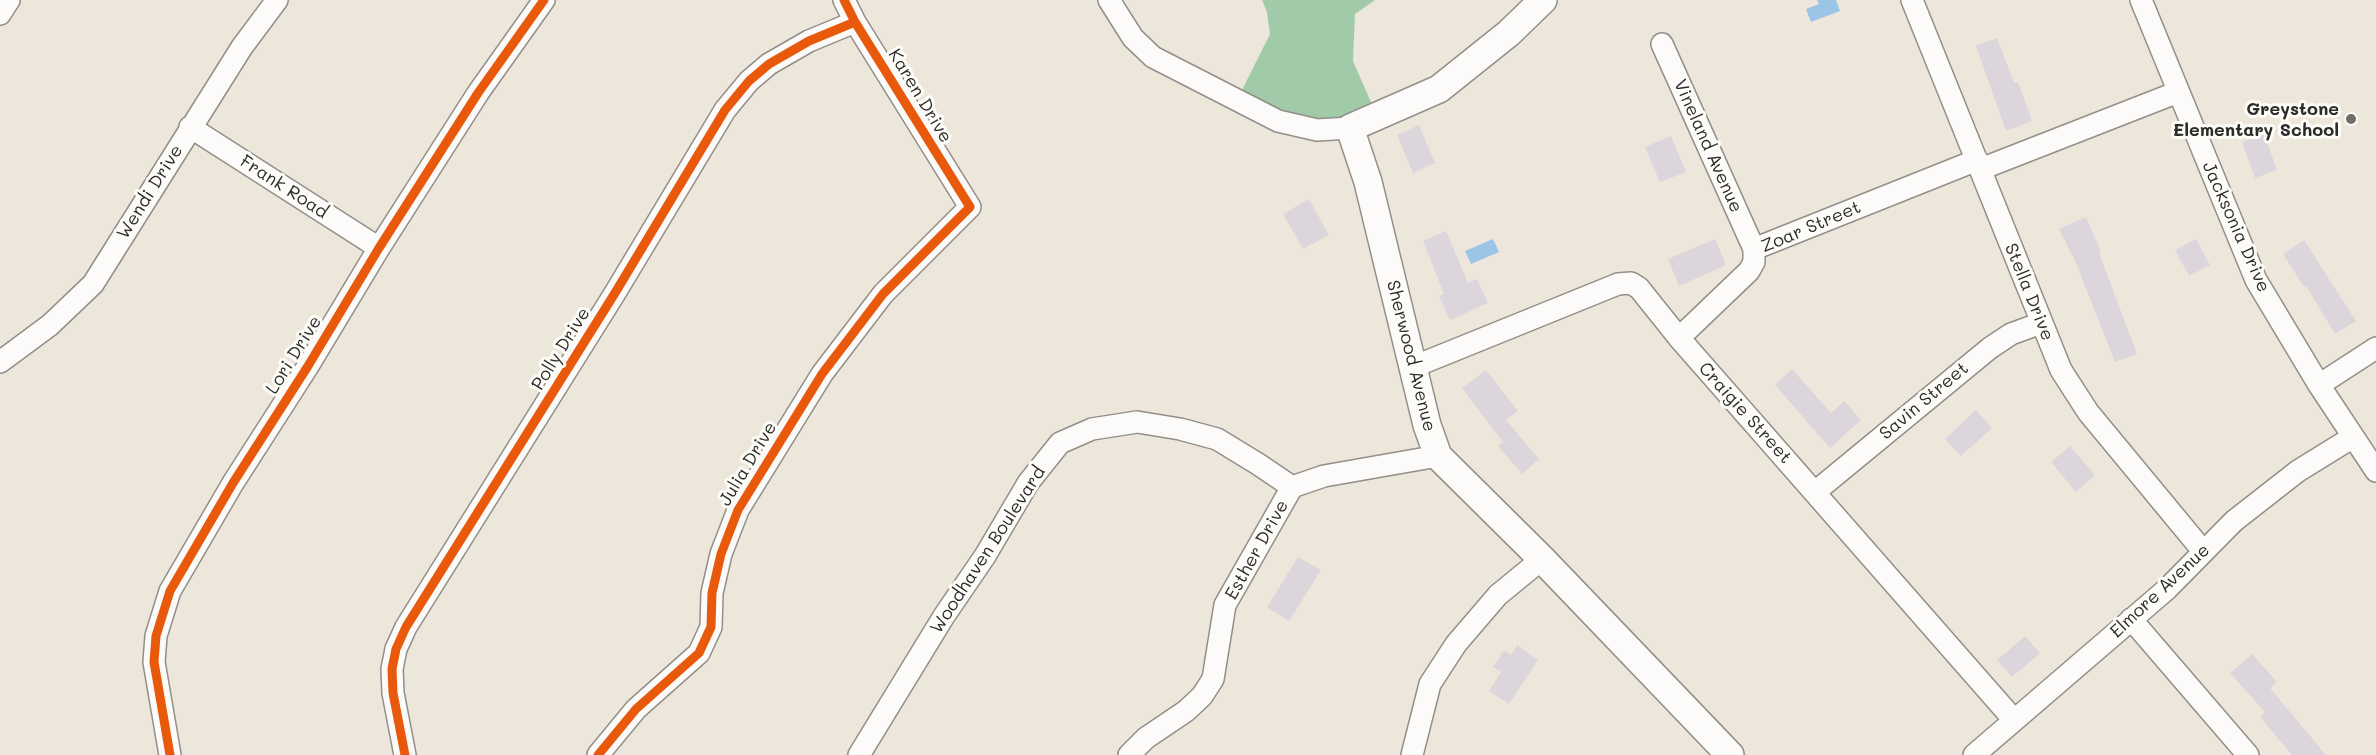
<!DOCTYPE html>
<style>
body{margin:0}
canvas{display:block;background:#ede7db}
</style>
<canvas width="2376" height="755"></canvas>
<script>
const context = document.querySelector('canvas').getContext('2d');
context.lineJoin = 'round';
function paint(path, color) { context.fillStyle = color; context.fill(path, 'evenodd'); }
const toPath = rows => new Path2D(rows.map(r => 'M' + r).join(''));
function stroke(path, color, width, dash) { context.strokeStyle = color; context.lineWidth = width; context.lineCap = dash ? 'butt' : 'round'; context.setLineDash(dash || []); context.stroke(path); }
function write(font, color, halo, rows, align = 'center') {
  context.font = font + ' Mali,sans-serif'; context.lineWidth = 6; context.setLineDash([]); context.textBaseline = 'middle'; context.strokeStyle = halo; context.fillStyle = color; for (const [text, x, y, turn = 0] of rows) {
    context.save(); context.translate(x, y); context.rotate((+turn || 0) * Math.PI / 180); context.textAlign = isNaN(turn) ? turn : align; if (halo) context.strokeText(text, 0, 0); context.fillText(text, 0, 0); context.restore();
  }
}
const forest = toPath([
 [1262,0,1375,0,1355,14,1353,61,1377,116,1324,128,1274,111,1241,92,1270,34,1267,12]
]);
const water = toPath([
 [1817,0,1836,0,1840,11,1811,22,1806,9,1819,4],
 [1493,239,1499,252,1471,264,1465,251]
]);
const building = toPath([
 [1997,38,2014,83,2018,82,2032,121,2006,131,1976,46],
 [1419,125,1435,163,1413,173,1397,135],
 [2264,134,2277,170,2255,178,2242,142],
 [1671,136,1686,172,1660,182,1645,147],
 [1309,199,1329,235,1303,249,1283,214],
 [2086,217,2101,252,2099,253,2137,354,2115,362,2076,263,2059,229],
 [1446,231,1468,283,1477,279,1488,303,1450,320,1439,296,1444,294,1423,241],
 [1715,239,1726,265,1679,286,1668,259],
 [2196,239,2210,265,2189,276,2175,250],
 [2304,240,2356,321,2335,334,2306,286,2304,287,2283,254],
 [1792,369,1831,413,1844,401,1861,420,1830,448,1775,385],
 [1486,370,1518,411,1506,420,1539,459,1522,474,1498,446,1503,442,1462,388],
 [1976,410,1992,428,1961,456,1945,439],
 [2070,446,2095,475,2076,492,2051,462],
 [1298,557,1321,570,1289,621,1267,607],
 [2025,636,2040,653,2012,677,1997,660],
 [1517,645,1538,660,1509,704,1489,691,1501,672,1493,667,1504,650,1511,655],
 [2252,654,2277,682,2270,688,2326,755,2292,755,2260,717,2265,712,2230,673]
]);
const minor = toPath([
 [1109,0,1133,38,1153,57,1278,121,1317,130,1350,128],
 [1912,0,2061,370,2088,412,2203,551],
 [2141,0,2256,280,2319,385,2376,471],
 [0,14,9,0],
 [1662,44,1754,249,1754,262,1749,271,1679,338],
 [190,127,379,248],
 [1981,169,2178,92],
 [1754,249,1977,160],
 [0,362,50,325,93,284,242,47,277,0],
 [1413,367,1618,284,1631,283,1639,288,1679,338,2014,720],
 [2319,385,2376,348],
 [1292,487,1324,476,1438,456],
 [1815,492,1990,348,2011,334,2041,323],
 [2131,619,2248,755],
 [170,755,154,662,156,636,170,591,233,483,308,366,379,248,478,93,544,0],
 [405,755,393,693,392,669,396,649,406,627,615,293,725,110,749,81,769,64,809,41,855,22],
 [598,755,636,709,699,653,711,627,712,593,721,554,738,510,822,374,883,294,970,207,855,22,844,0],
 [859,755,944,616,985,556,1028,483,1060,443,1092,429,1137,422,1180,429,1217,439,1258,464,1292,487],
 [1129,755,1146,738,1186,711,1202,696,1213,679,1225,605,1292,487],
 [1412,755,1430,684,1456,644,1498,595,1542,559],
 [1974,755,2167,589,2234,521,2298,471,2353,437]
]);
const tertiary = toPath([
 [1543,0,1509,33,1439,89,1350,128,1368,182,1427,425,1438,456,1542,559,1730,755]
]);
const cycleway = toPath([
 [170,755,154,662,156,636,170,591,233,483,308,366,379,248,478,93,544,0],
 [405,755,393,693,392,669,396,649,406,627,615,293,725,110,749,81,769,64,809,41,855,22],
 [598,755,636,709,699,653,711,627,712,593,721,554,738,510,822,374,883,294,970,207,855,22,844,0]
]);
const markers = [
 [2351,119,6,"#6f6d69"]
];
const streetNames = [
 ["Karen Drive",920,96,59],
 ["Vineland Avenue",1708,146,66],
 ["Frank Road",284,187,33],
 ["Wendi Drive",150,192,-58],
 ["Zoar Street",1811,227,-23],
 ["Jacksonia Drive",2236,227,66],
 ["Stella Drive",2029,292,68],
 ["Polly Drive",561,349,-58],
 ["Lori Drive",294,355,-58],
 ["Sherwood Avenue",1411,356,76],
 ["Savin Street",1924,401,-40],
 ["Craigie Street",1745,413,48],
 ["Julia Drive",748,464,-59],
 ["Woodhaven Boulevard",988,550,-57],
 ["Esther Drive",1257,550,-61],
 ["Elmore Avenue",2160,591,-43]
];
const poiNames = [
 ["Greystone",2339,109],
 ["Elementary School",2339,130]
];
paint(forest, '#a1caa8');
paint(water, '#9ac5e6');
paint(building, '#dcd5dc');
stroke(minor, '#928f89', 24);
stroke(tertiary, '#928f89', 30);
stroke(minor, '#fcfbfa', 21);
stroke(tertiary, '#fcfbfa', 27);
stroke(cycleway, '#e8590c', 9);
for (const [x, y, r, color] of markers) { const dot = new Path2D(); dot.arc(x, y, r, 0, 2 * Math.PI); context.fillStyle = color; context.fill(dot); stroke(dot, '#fdfcf7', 2); }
write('18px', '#2b2b2b', '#fdfcf7', streetNames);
write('bold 18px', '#2b2b2b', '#fdfcf7', poiNames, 'right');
</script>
